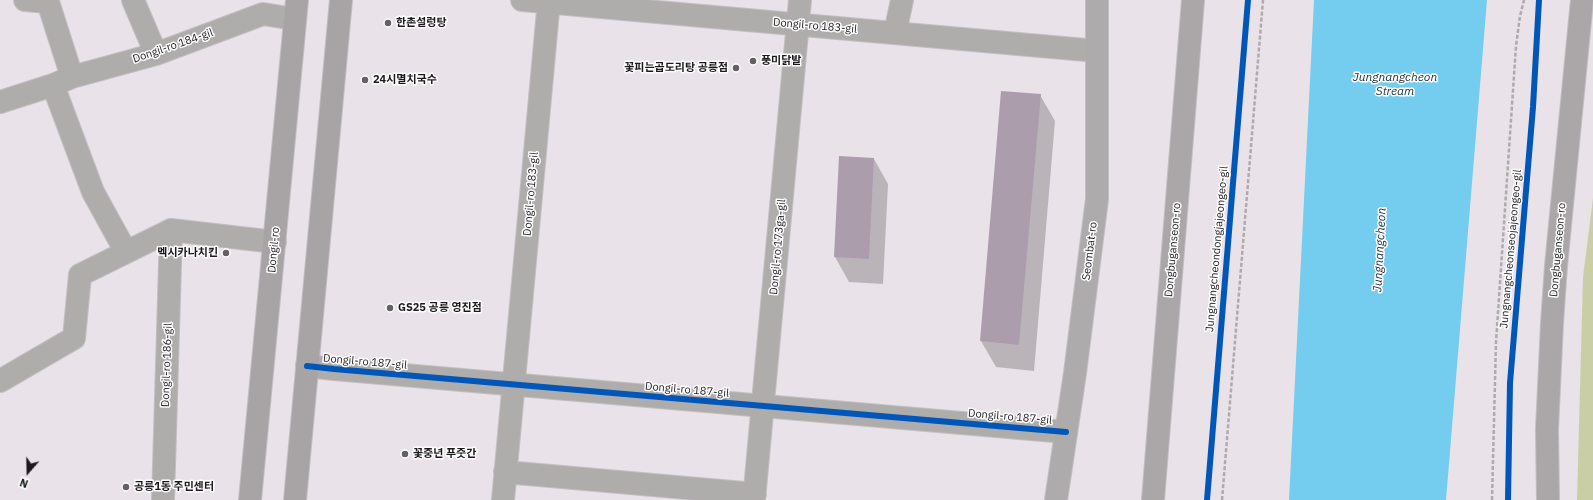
<!DOCTYPE html>
<meta charset="utf-8">
<style>
body{margin:0}
#map{position:relative;width:1593px;height:500px;overflow:hidden;background:#e9e2e8;font-family:"IBM Plex Sans",sans-serif}
canvas{display:block}
.north{position:absolute;left:8px;top:452px;width:40px;height:40px;-webkit-text-stroke:3px #fff;paint-order:stroke;rotate:200deg;font-size:11px;font-weight:700;line-height:16px;text-align:center;color:#1c181c}
.north::after{content:'';display:block;margin:auto;width:14px;height:18px;background:#1c181c;clip-path:polygon(50% 0,100% 100%,50% 72%,0 100%)}
</style>
<div id="map">
<canvas width="1593" height="500"></canvas>
<div class="north">N</div>
</div>
<script>
const context = document.querySelector('canvas').getContext('2d');
context.lineJoin = 'round';
function paint(path, color) { context.fillStyle = color; context.fill(path, 'evenodd'); }
const toPath = rows => new Path2D(rows.map(r => 'M' + r).join(''));
function stroke(path, color, width, dash) { context.strokeStyle = color; context.lineWidth = width; context.lineCap = dash ? 'butt' : 'round'; context.setLineDash(dash || []); context.stroke(path); }
function write(font, color, halo, rows, align = 'center') {
  context.font = font + ' "IBM Plex Sans","Noto Sans KR",sans-serif'; context.lineWidth = 3; context.setLineDash([]); context.textBaseline = 'middle'; context.strokeStyle = halo; context.fillStyle = color; for (const [text, x, y, turn = 0] of rows) {
    context.save(); context.translate(x, y); context.rotate((+turn || 0) * Math.PI / 180); context.textAlign = isNaN(turn) ? turn : align; if (halo) context.strokeText(text, 0, 0); context.fillText(text, 0, 0); context.restore();
  }
}
const green = toPath([
 [1593,198,1593,500,1577,500,1583,277]
]);
const water = toPath([
 [1314,0,1487,0,1446,500,1289,500]
]);
const shadow = toPath([
 [1002,92,1040,95,1055,121,1034,371,996,367,981,341],
 [874,159,888,184,883,284,849,282,835,257]
]);
const building = toPath([
 [1001,91,1041,94,1019,345,980,341],
 [839,156,874,158,869,259,834,257]
]);
const path = toPath([
 [1222,500,1263,0],
 [1492,500,1496,342,1516,46,1520,16,1524,0]
]);
const minor = toPath([
 [25,0,48,2,72,77],
 [133,0,156,54],
 [522,0,1097,51],
 [895,33,902,0],
 [53,85,93,192,126,252],
 [0,102,53,85,72,77,156,54,263,14,294,19],
 [307,366,334,369,1066,432],
 [0,381,74,338,80,275,171,230,275,242],
 [505,472,755,494],
 [163,500,171,230],
 [503,500,549,0],
 [754,500,800,0]
]);
const secondary = toPath([
 [1056,500,1075,373,1097,199,1097,0]
]);
const primary = toPath([
 [250,500,297,0],
 [295,500,341,0]
]);
const trunk = toPath([
 [1153,500,1193,0],
 [1548,500,1547,429,1552,323,1556,266,1582,0]
]);
const cycleway = toPath([
 [307,366,334,369,1066,432],
 [1207,500,1248,0],
 [1508,500,1510,383,1533,107,1539,0]
]);
const markers = [
 [388,23,4,"#645f63"],
 [753,61,4,"#645f63"],
 [736,68,4,"#645f63"],
 [365,80,4,"#645f63"],
 [226,253,4,"#645f63"],
 [390,308,4,"#645f63"],
 [405,454,4,"#645f63"],
 [126,487,4,"#645f63"]
];
const poiNames = [
 ["한촌설렁탕",396,23],
 ["풍미닭발",761,61],
 ["꽃피는곱도리탕 공릉점",728,68,"right"],
 ["24시멸치국수",373,80],
 ["멕시카나치킨",218,253,"right"],
 ["GS25 공릉 영진점",398,308],
 ["꽃중년 푸줏간",413,454],
 ["공릉1동 주민센터",134,487]
];
const streetNames = [
 ["Dongil-ro 183-gil",815,26,5],
 ["Dongil-ro 184-gil",173,46,-19],
 ["Dongil-ro 183-gil",531,194,-85],
 ["Dongil-ro 173ga-gil",778,247,-85],
 ["Jungnangcheondongjajeongeo-gil",1217,249,-85],
 ["Jungnangcheonseojajeongeo-gil",1511,249,-85],
 ["Dongil-ro",274,250,-85],
 ["Dongbuganseon-ro",1173,250,-85],
 ["Dongbuganseon-ro",1558,250,-85],
 ["Seombat-ro",1090,251,-83],
 ["Dongil-ro 187-gil",365,362,5],
 ["Dongil-ro 186-gil",167,365,-88],
 ["Dongil-ro 187-gil",687,390,5],
 ["Dongil-ro 187-gil",1010,417,5]
];
const waterNames = [
 ["Jungnangcheon",1395,78],
 ["Stream",1395,92],
 ["Jungnangcheon",1380,250,-87]
];
paint(green, '#cacea6');
paint(water, '#74ccee');
paint(shadow, '#0003');
paint(building, '#ac9dad');
stroke(minor, '#c3bec2', 24);
stroke(secondary, '#c3bec2', 24);
stroke(primary, '#c3bec2', 24);
stroke(trunk, '#c3bec2', 24);
stroke(path, '#aeabac', 2.5, [4, 2]);
stroke(minor, '#afacac', 22);
stroke(secondary, '#aeabac', 22);
stroke(primary, '#a8a4a5', 22);
stroke(trunk, '#aba6a8', 22);
stroke(cycleway, '#0057b8', 6);
for (const [x, y, r, color] of markers) { const dot = new Path2D(); dot.arc(x, y, r, 0, 2 * Math.PI); context.fillStyle = color; context.fill(dot); stroke(dot, '#fff', 1.5); }
write('bold 11px', '#1c181c', '#fff', poiNames, 'left');
write('11px', '#1c181c', '#fff', streetNames);
write('italic 12px', '#20353e', '#fff', waterNames);
</script>
